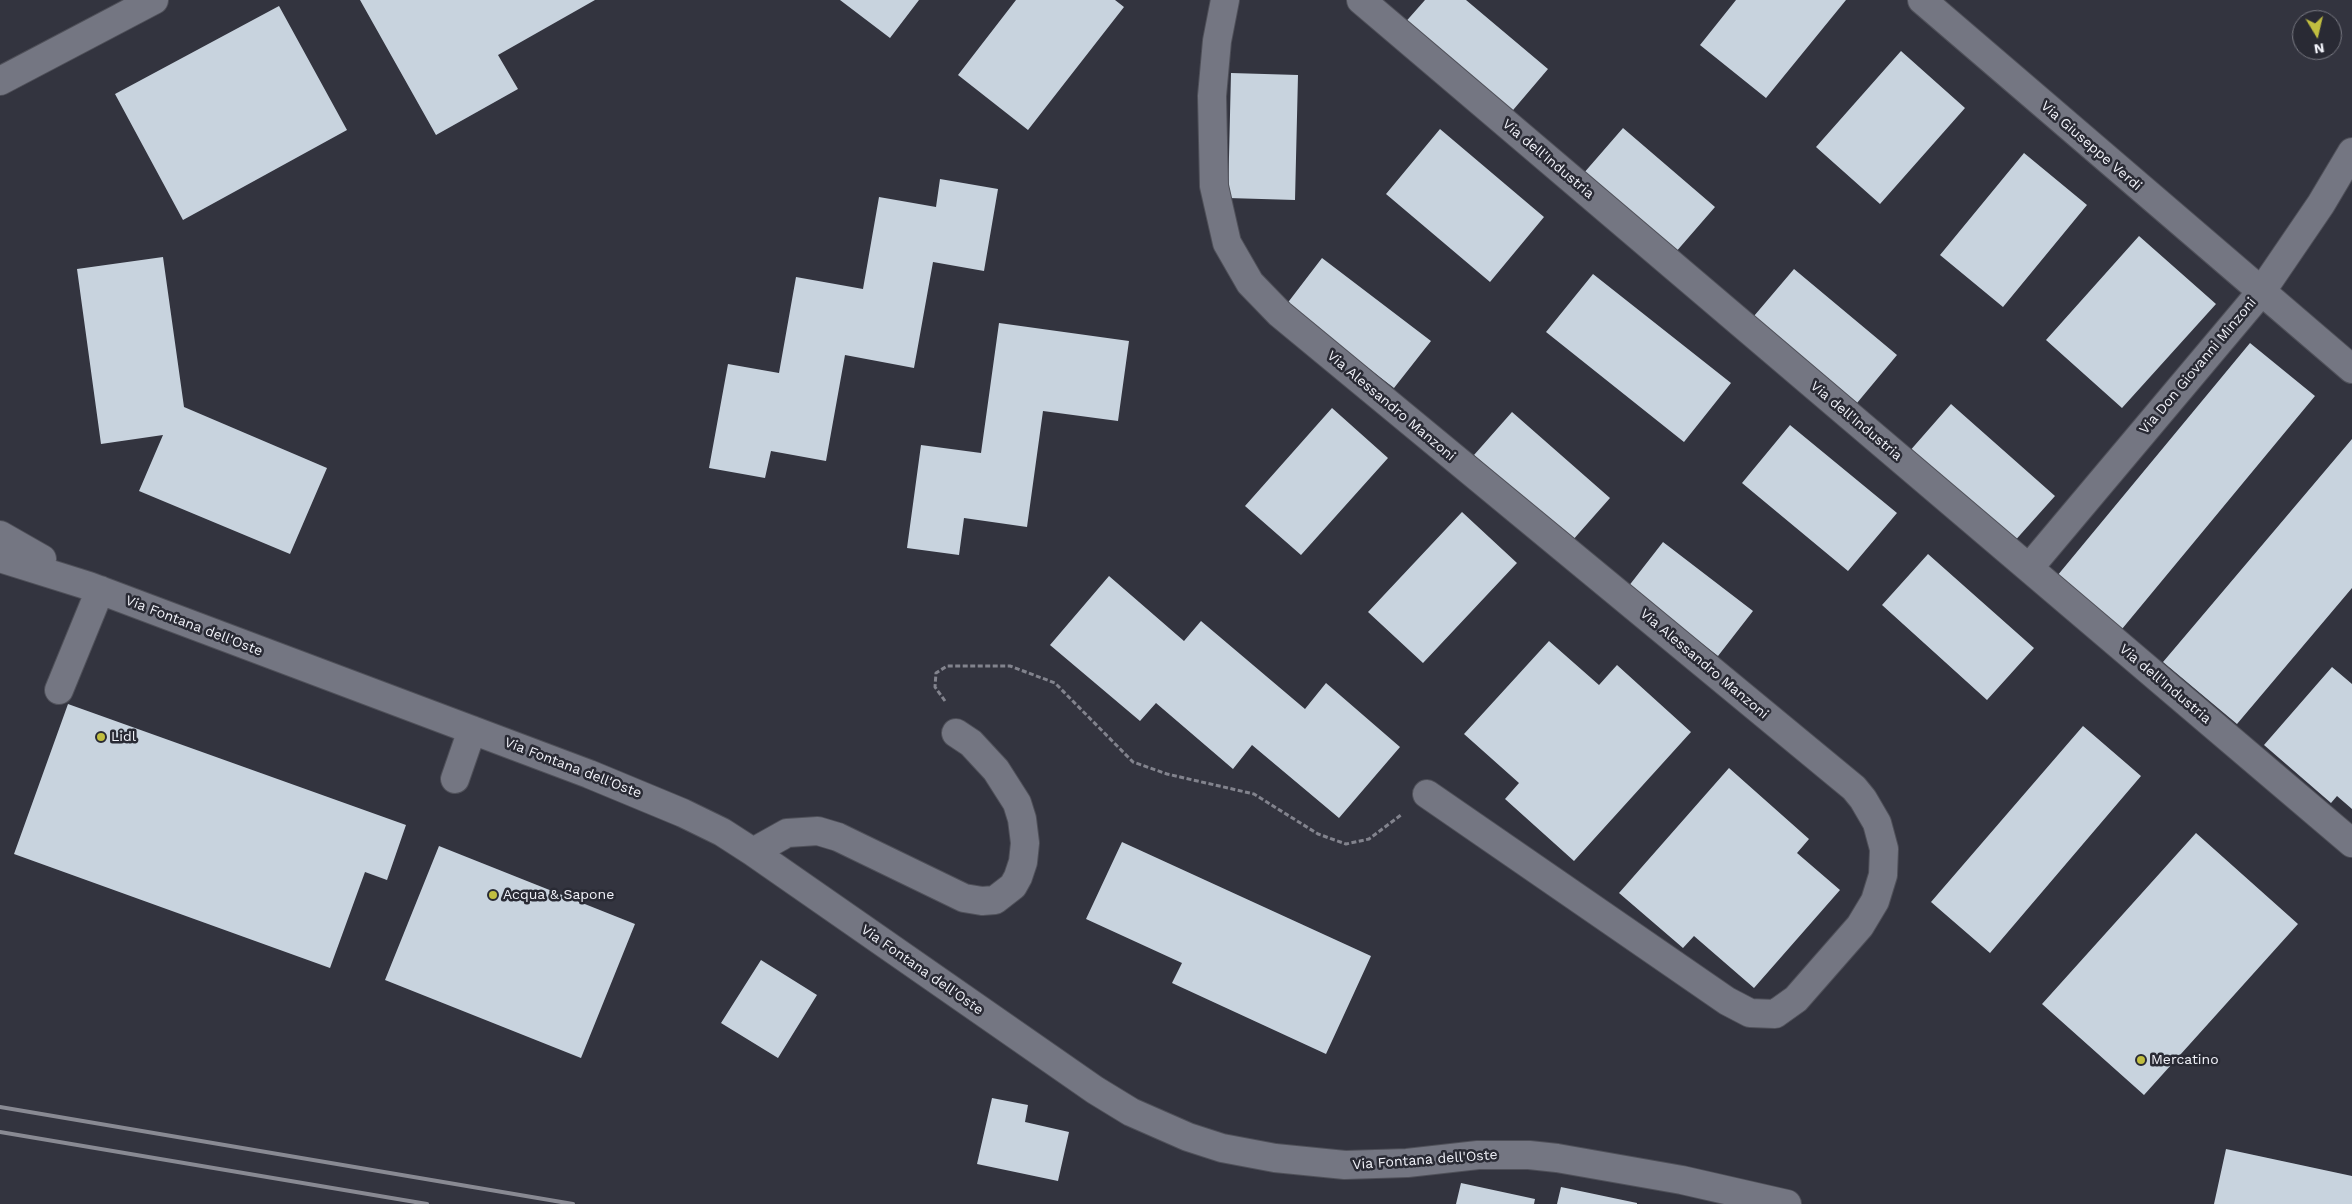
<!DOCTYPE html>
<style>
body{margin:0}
#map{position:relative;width:2352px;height:1204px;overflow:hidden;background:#33343f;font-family:"Work Sans",sans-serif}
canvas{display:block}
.north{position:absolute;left:2292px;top:10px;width:50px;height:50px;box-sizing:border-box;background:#292a34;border:1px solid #797a83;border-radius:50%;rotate:171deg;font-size:14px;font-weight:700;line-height:20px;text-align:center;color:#f2f3fa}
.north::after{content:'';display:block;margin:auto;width:18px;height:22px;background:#c1be40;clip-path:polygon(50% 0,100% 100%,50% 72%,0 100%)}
</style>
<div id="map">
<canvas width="2352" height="1204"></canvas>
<div class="north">N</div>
</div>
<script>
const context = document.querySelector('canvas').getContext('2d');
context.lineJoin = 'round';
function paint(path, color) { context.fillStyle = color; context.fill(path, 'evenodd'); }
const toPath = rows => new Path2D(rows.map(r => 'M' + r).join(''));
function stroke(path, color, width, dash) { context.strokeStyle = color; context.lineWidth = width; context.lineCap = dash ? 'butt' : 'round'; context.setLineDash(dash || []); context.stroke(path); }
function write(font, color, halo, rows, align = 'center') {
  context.font = font + ' "Work Sans",sans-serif'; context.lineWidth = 5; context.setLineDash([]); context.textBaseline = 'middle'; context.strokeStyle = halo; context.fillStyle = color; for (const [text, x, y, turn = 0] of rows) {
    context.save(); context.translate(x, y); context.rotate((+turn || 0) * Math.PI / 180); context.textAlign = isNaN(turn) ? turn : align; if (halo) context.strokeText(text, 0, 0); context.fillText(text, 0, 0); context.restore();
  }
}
const building = toPath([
 [360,0,595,0,498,55,518,89,436,135],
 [840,0,919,0,890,38],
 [1016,0,1115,0,1124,7,1028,130,958,75],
 [1425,0,1466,0,1548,69,1508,116,1402,26],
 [1736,0,1846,0,1766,98,1700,45],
 [279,6,347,130,183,220,115,94],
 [1901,51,1965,108,1880,204,1816,147],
 [1231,73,1298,75,1295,200,1228,198],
 [1623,128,1715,207,1675,253,1583,174],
 [1440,129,1544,217,1490,282,1386,194],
 [2024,153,2087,205,2003,307,1940,255],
 [940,179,998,189,984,271,933,262,914,368,845,355,826,461,771,451,765,478,709,468,728,364,779,373,796,277,863,289,879,197,936,207],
 [2139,236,2216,304,2122,408,2046,340],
 [163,257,184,407,327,468,290,554,139,491,163,435,101,444,77,269],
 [1322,258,1431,341,1394,388,1286,305],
 [1794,269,1897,355,1857,403,1754,316],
 [1593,274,1731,383,1684,442,1546,332],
 [999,323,1129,341,1118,421,1043,411,1027,527,964,518,959,555,907,548,921,445,981,453],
 [2250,343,2315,396,2122,629,2057,576],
 [1951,404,2055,496,2012,544,1908,453],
 [1332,408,1388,458,1301,555,1245,506],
 [1512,412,1610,498,1572,541,1474,455],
 [1790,425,1897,513,1848,571,1742,483],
 [2352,439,2352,588,2237,724,2163,662],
 [1462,512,1517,563,1423,663,1368,612],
 [1663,542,1753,611,1718,656,1628,587],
 [1928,554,2034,648,1987,700,1882,605],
 [1109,576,1184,641,1201,621,1305,709,1326,683,1400,747,1339,818,1252,745,1233,769,1156,703,1140,721,1050,645],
 [1549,641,1599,685,1617,665,1691,732,1574,861,1505,799,1519,783,1464,734],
 [2332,667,2352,684,2352,809,2337,796,2331,803,2264,745],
 [68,704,406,825,387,880,365,872,330,968,14,854],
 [2083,726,2141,776,1990,953,1931,902],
 [1729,768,1809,839,1797,853,1840,890,1754,988,1694,936,1683,948,1619,893],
 [2196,833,2298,924,2144,1095,2042,1004],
 [1122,842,1371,956,1326,1054,1172,983,1182,963,1086,919],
 [439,846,635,924,581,1058,385,980],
 [761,960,817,995,778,1058,721,1023],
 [992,1098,1028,1105,1025,1122,1069,1132,1058,1181,977,1164],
 [2226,1149,2352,1176,2352,1204,2214,1204],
 [1461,1183,1535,1199,1534,1204,1456,1204],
 [1561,1187,1637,1203,1637,1204,1557,1204]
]);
const path = toPath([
 [945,701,935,687,936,673,947,666,1010,666,1055,683,1133,762,1167,774,1254,794,1318,834,1346,844,1369,839,1401,815]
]);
const street = toPath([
 [1225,0,1217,41,1212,96,1214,186,1227,243,1250,283,1280,314,1854,788,1863,799,1877,823,1884,849,1883,875,1875,901,1860,926,1796,999,1775,1014,1750,1013,1727,1001,1427,794],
 [1361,0,2352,843],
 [1922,0,2352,369],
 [0,81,154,0],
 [0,535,42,559],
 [0,558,89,586,589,774,683,813,722,832,753,852,1095,1090,1131,1112,1188,1137,1222,1148,1275,1158,1345,1165,1407,1163,1478,1155,1529,1155,1557,1158,1682,1180,1787,1204],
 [2029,568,2261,292,2321,204,2352,152],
 [59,690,100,590],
 [455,779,472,730],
 [753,852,787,833,818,831,838,837,964,898,982,901,995,900,1013,886,1018,877,1023,862,1025,843,1022,819,1017,803,996,770,971,743,956,733]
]);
const rail = toPath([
 [0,1107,573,1204],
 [0,1132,427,1204]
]);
const markers = [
 [101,737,5,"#c1be40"],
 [493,895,5,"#c1be40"],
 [2141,1060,5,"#c1be40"]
];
const streetNames = [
 ["Via Giuseppe Verdi",2091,146,41],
 ["Via dell'Industria",1548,159,40],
 ["Via Don Giovanni Minzoni",2198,366,-50],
 ["Via Alessandro Manzoni",1391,406,40],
 ["Via dell'Industria",1856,421,40],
 ["Via Fontana dell'Oste",194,626,21],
 ["Via Alessandro Manzoni",1704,664,40],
 ["Via dell'Industria",2165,684,40],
 ["Via Fontana dell'Oste",573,768,21],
 ["Via Fontana dell'Oste",922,970,35],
 ["Via Fontana dell'Oste",1425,1160,-4]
];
const poiNames = [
 ["Lidl",111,737],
 ["Acqua & Sapone",503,895],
 ["Mercatino",2151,1060]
];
paint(building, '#c8d3de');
stroke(street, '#4f5059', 30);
stroke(path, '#82838d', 3, [5, 2.5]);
stroke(street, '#747682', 28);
stroke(rail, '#898a93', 4);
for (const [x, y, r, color] of markers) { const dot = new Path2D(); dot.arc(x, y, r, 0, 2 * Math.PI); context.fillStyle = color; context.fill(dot); stroke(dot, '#292a34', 2); }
write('14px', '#f2f3fa', '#292a34', streetNames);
write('14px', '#f2f3fa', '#292a34', poiNames, 'left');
</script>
